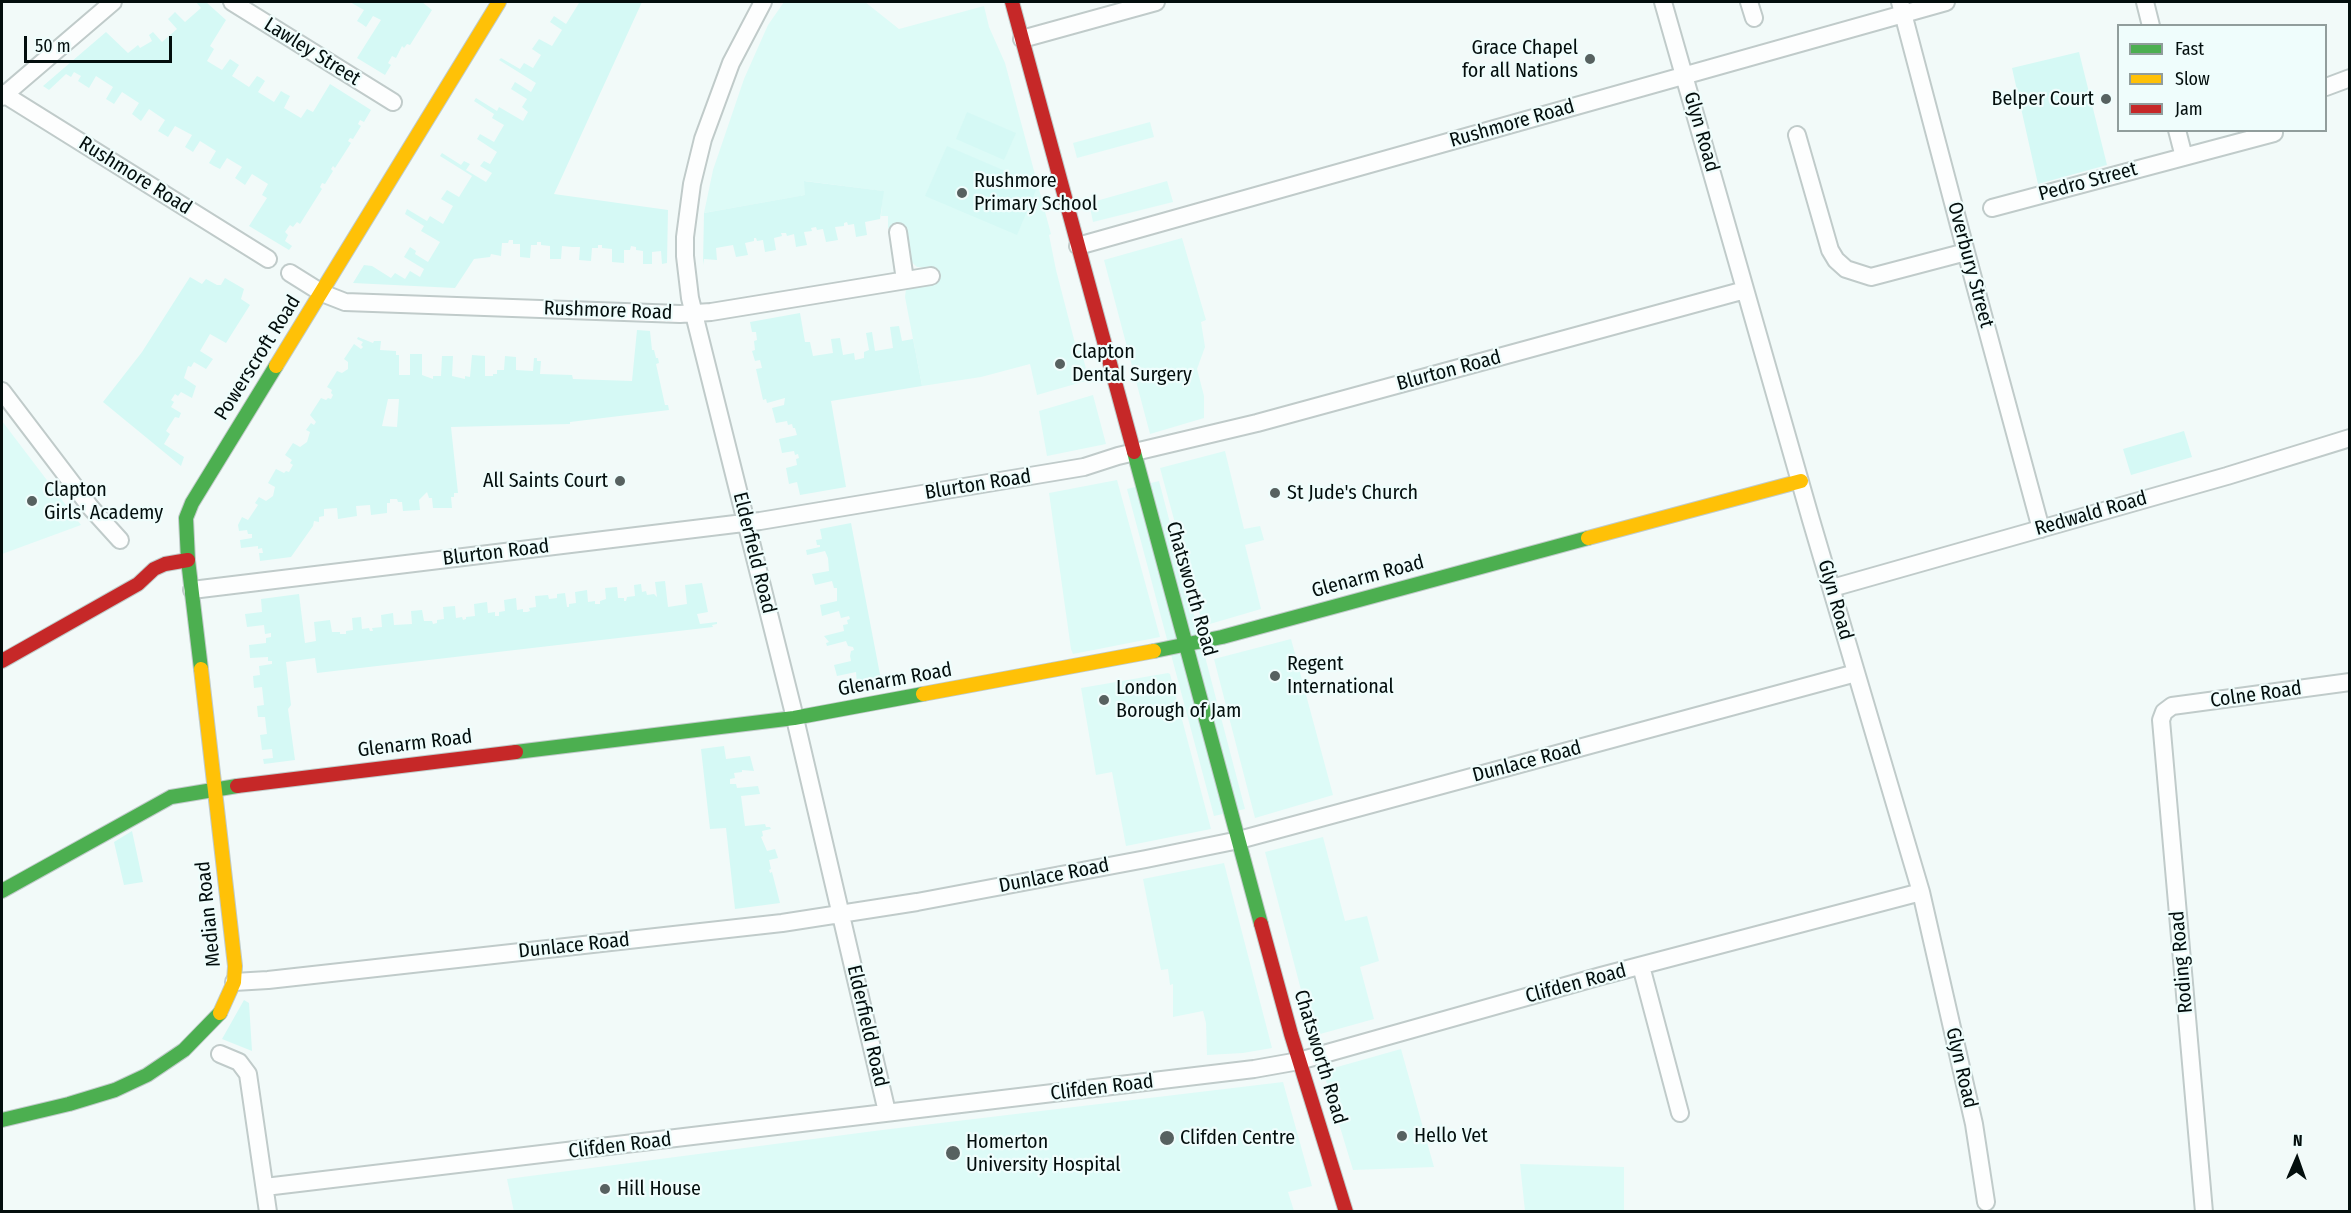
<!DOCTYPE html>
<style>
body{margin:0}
#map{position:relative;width:2351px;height:1213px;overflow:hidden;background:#f2faf9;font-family:"Fira Sans Condensed",sans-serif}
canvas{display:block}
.frame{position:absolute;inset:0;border:3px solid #030e0d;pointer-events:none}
.legend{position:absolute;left:2117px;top:24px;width:210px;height:108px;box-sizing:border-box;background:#effdfc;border:2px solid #919d9c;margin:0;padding:8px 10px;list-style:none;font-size:18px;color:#030e0d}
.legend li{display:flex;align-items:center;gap:12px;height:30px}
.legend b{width:30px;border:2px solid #919d9c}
.north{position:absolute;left:2267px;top:1129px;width:60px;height:60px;-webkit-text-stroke:4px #effdfc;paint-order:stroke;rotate:2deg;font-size:16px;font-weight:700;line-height:24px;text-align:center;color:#030e0d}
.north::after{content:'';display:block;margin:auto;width:21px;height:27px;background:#030e0d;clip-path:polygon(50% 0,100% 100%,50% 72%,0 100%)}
.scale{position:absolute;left:24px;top:36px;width:148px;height:27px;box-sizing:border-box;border:3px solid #030e0d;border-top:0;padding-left:8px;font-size:18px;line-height:21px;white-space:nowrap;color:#030e0d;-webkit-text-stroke:4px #effdfc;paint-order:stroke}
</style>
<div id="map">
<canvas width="2351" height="1213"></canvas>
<div class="frame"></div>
<ul class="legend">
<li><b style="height:8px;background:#4caf50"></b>Fast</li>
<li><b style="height:8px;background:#ffc107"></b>Slow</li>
<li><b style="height:8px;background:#c62828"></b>Jam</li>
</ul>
<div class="north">N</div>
<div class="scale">50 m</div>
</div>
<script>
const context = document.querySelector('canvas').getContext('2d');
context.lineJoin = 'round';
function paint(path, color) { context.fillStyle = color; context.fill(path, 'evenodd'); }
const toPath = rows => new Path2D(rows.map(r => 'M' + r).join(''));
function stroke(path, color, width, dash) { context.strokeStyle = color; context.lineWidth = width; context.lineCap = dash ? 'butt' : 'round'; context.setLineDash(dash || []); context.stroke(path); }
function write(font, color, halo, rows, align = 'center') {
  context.font = font + ' "Fira Sans Condensed",sans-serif'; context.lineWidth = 4.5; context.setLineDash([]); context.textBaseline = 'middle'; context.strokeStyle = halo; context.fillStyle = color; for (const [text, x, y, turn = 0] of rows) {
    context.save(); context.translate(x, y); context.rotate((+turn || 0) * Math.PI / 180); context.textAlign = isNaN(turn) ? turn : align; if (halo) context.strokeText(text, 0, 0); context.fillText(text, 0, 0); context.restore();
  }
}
const built = toPath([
 [784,2,865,2,899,29,984,6,989,27,1005,63,1051,234,1049,235,1056,270,1077,351,1081,350,1089,380,1037,395,1030,364,981,377,922,386,905,297,906,289,932,284,929,268,917,267,909,260,907,229,888,228,888,216,881,216,883,191,805,181,806,195,704,213,713,170,744,79,768,25],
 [1150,122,1154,137,1077,158,1073,143],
 [1167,181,1173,202,1093,222,1089,203],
 [1182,238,1206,320,1201,322,1205,347,1197,369,1204,396,1204,418,1150,434,1104,260],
 [1093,395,1106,444,1047,456,1039,411],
 [2,421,81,525,2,554],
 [1225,451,1244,529,1260,526,1264,540,1245,545,1261,609,1203,626,1160,468],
 [1117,480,1160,637,1073,654,1071,649,1049,493],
 [1159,481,1245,809,1214,816,1127,489],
 [1291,639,1333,795,1255,818,1214,659],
 [1168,673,1170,674,1211,829,1126,846,1112,772,1096,775,1081,688],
 [1323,837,1345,921,1367,916,1379,961,1360,967,1374,1019,1313,1036,1265,852],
 [1224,863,1272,1048,1243,1053,1207,1055,1206,1023,1203,1011,1173,1017,1173,984,1170,985,1168,969,1161,970,1143,879],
 [1401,1049,1434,1167,1353,1170,1323,1071],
 [1283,1082,1312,1186,1288,1192,1294,1211,514,1212,507,1179,882,1130],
 [1520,1164,1624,1167,1624,1211,1525,1211]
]);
const green = toPath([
 [196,2,206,2,226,20,210,46,214,49,207,61,222,70,230,59,239,65,232,76,249,87,257,76,261,78,265,81,258,92,274,102,281,91,286,94,290,96,284,108,301,118,307,109,313,112,330,84,371,110,364,122,360,120,358,124,361,126,353,139,350,138,348,141,351,143,335,168,333,166,331,169,333,171,325,184,322,183,320,187,322,189,300,224,297,222,293,227,290,225,285,232,288,235,285,241,292,246,289,250,249,226,267,198,262,195,268,184,252,174,245,185,235,178,242,167,227,158,220,169,214,166,209,163,216,151,200,141,193,152,185,147,192,135,175,126,168,137,158,131,165,120,149,109,141,121,132,114,139,103,122,92,114,104,106,99,113,87,96,76,89,88,78,81,81,76,74,72,71,77,66,74,49,90,43,86,106,32,128,53,138,45,140,48,152,41,149,35,153,32,162,42,177,29,168,19,175,12,185,22,201,8],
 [350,2,422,2,432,10,410,45,407,44,404,48,402,46,396,58,392,56,388,63,391,65,385,75,357,58,381,20,373,16,366,27,362,24,357,21,364,10],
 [577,2,642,2,554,194,668,210,667,263,662,264,661,251,652,252,652,264,643,264,643,251,636,250,636,247,631,246,630,250,624,250,624,263,612,262,612,249,602,248,602,245,598,245,598,248,592,248,591,261,579,260,580,247,572,247,562,246,561,259,550,259,550,246,541,245,541,242,537,242,537,245,531,245,530,258,520,257,520,244,513,244,513,240,509,240,508,243,502,243,501,256,491,254,490,257,474,259,455,288,353,283,364,265,372,266,391,278,395,273,405,279,410,271,420,277,424,269,404,257,410,247,416,251,415,254,428,262,440,242,421,231,424,226,405,214,407,209,427,221,430,216,443,224,453,206,441,199,447,190,459,197,472,176,440,156,442,153,461,165,464,161,470,164,466,170,486,182,492,173,480,166,484,161,490,164,497,152,477,139,480,134,494,142,504,125,492,118,494,114,474,101,476,98,497,111,499,107,523,121,528,112,522,107,527,99,511,89,515,82,531,92,536,83,499,60,501,58,520,69,524,63,533,68,541,55,532,49,539,39,552,46,562,30,550,22,554,16,566,24,579,3],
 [2079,52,2107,165,2038,184,2012,68],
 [967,112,1016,133,1004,160,956,139],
 [947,146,1038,185,1017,235,925,196],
 [804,181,884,191,880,219,865,222,867,235,856,237,854,224,848,225,847,222,844,223,844,226,835,227,838,240,826,242,823,229,817,230,816,227,811,228,812,231,804,232,807,245,801,246,796,247,794,234,787,236,786,233,781,233,782,236,774,238,776,250,765,252,763,240,757,241,756,238,754,238,754,241,745,243,748,255,736,257,733,245,716,248,717,260,704,259,703,265,704,213,805,195],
 [190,277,202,284,206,279,217,285,221,285,225,278,244,289,241,299,250,305,226,343,210,334,200,351,213,359,206,369,194,362,191,367,188,366,184,378,196,386,192,398,181,392,178,396,175,394,171,400,174,402,171,407,181,413,179,418,175,417,166,431,170,434,164,444,184,457,181,466,103,402,142,352],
 [800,313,805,342,810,342,813,356,833,353,831,339,840,338,843,355,854,353,855,360,864,358,864,352,869,350,866,333,872,332,875,351,893,348,890,327,899,326,902,341,913,339,922,386,831,401,846,487,800,495,797,482,789,484,786,468,797,465,796,459,799,458,798,454,795,455,794,451,782,453,779,439,797,435,795,428,793,428,792,424,788,425,787,421,776,423,772,408,784,405,785,398,767,403,766,399,763,400,756,369,762,368,760,360,755,361,752,351,755,350,754,341,757,340,756,332,752,332,750,322],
 [637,330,650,331,652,350,654,350,656,358,658,358,659,363,656,364,665,405,668,405,669,410,570,422,570,424,451,427,458,493,454,493,454,497,451,497,452,508,433,508,432,498,429,498,427,492,419,500,420,510,403,511,402,502,398,502,397,499,390,499,390,503,387,503,387,513,371,515,370,505,356,506,357,516,338,519,337,508,324,509,324,516,319,517,319,522,314,521,313,526,291,557,260,561,259,553,263,553,262,548,258,549,258,546,241,548,240,540,252,538,252,534,248,534,247,530,239,531,238,525,242,517,248,520,258,505,255,503,259,497,266,501,273,496,275,487,268,483,276,469,284,473,286,471,289,472,293,465,290,463,292,460,285,455,293,443,300,447,307,442,310,432,306,430,311,423,314,425,316,422,310,415,321,398,326,400,328,398,331,399,333,395,331,393,332,390,327,387,337,371,342,373,348,369,348,362,344,359,354,344,361,349,363,347,361,345,363,342,357,339,358,337,373,343,374,341,381,341,380,350,396,351,396,355,399,355,399,375,410,375,410,354,422,354,422,375,433,379,433,376,441,376,442,356,453,356,452,376,465,379,465,376,470,377,472,355,485,356,485,376,493,376,493,374,497,374,497,370,504,370,505,356,516,357,516,370,533,371,534,358,537,358,537,361,541,361,540,374,572,375,573,379,632,381],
 [388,399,399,399,397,427,382,426],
 [2184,431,2192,457,2131,475,2123,449],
 [851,523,882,685,843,691,842,687,857,684,856,672,837,676,834,665,851,661,850,656,851,651,854,650,853,647,848,646,846,641,827,646,826,643,829,642,824,636,844,631,843,625,848,624,847,620,850,619,849,616,841,618,839,611,822,616,820,605,837,601,837,588,834,588,832,581,815,585,812,574,829,571,828,558,825,551,807,555,806,550,820,547,820,545,817,545,816,540,822,539,820,529],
 [665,581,668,607,687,604,685,585,702,583,708,612,697,614,700,624,717,622,717,624,712,625,713,627,317,673,315,658,286,662,291,705,288,709,295,760,264,764,263,759,273,758,272,749,262,750,260,735,267,734,266,726,265,717,258,717,257,706,264,705,262,687,254,688,253,676,260,675,259,666,272,664,272,661,268,661,268,657,250,658,249,645,266,643,266,638,271,637,271,633,265,634,264,625,247,627,245,614,262,612,261,599,299,594,305,643,316,641,314,622,330,620,332,632,340,632,340,634,346,634,346,631,353,630,352,618,361,617,362,629,369,628,370,631,373,631,372,628,382,627,381,615,393,613,394,625,412,624,411,611,422,610,424,621,432,621,433,624,437,623,437,620,444,619,443,607,455,606,456,618,462,617,463,620,466,619,466,617,475,616,474,604,487,602,488,613,495,612,495,616,499,616,499,612,505,611,504,600,516,598,517,610,523,609,523,612,527,612,530,611,529,608,536,607,535,596,548,595,549,599,557,598,557,594,565,593,567,607,569,607,569,604,576,603,575,592,587,590,588,602,595,601,595,604,600,604,600,601,606,599,605,588,617,587,618,598,624,598,624,601,626,601,627,597,635,596,634,585,641,584,642,592,646,591,647,595,654,594,657,597,655,582],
 [724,746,726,759,750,756,754,771,742,770,742,772,734,773,735,778,730,779,730,784,736,784,737,788,758,786,760,794,741,796,745,826,765,824,766,827,770,827,771,829,762,831,763,836,761,837,767,851,775,849,778,858,769,860,771,869,769,870,770,873,772,872,780,903,735,909,726,828,710,829,701,749],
 [132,831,143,882,124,885,114,842],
 [244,1000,249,1003,252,1051,222,1039]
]);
const street = toPath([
 [232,2,393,102],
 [763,2,731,63,703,139,692,184,685,237,685,256,690,298,793,710,887,1112],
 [1663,2,1811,520,1921,892,1974,1124,1986,1202],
 [1749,2,1754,18],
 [1900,2,1966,252,2041,529],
 [2145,2,2151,26],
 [1022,39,1156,2],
 [2326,87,2350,78],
 [2,93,268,259],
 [2,97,113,2],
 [2177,130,2184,157],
 [1797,135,1830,250,1836,260,1846,269,1871,277,1966,252],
 [1992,208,2274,133],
 [898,232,905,280],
 [1078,246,1946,2],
 [290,273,322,293,345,302,680,314,711,312,931,276],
 [2,391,91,508,120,540],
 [1832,588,2227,476,2350,438],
 [192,590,760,521,1084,467,1118,456,1257,423,1745,290],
 [1641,966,1680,1113],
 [234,982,268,980,782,923,917,902,1146,859,1239,840,1856,673],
 [220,1054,239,1062,248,1074,268,1212],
 [265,1187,1254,1069,1299,1061,1601,976,1921,892],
 [2204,1212,2161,720,2164,712,2172,706,2350,682]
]);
const fast = toPath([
 [1134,452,1261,924],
 [1154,651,1222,637,1588,538],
 [201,669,188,560,186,518,192,503,276,366],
 [516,752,794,718,923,694],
 [2,891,171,797,237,786],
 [2,1120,69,1104,115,1090,147,1075,184,1050,220,1013]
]);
const slow = toPath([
 [276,366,499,2],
 [1588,538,1801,481],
 [201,669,235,966,234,982,220,1013],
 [923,694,1154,651]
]);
const jam = toPath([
 [1012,2,1134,452],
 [2,661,138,584,154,569,165,564,188,560],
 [237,786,516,752],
 [1261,924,1291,1034,1346,1212]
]);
const markers = [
 [1590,59,6,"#576160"],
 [2106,99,6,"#576160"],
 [962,193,6,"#576160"],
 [1060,364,6,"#576160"],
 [620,481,6,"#576160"],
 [1275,493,6,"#576160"],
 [32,501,6,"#576160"],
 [1275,676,6,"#576160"],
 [1104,700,6,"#576160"],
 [1402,1136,6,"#576160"],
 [1167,1138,8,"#576160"],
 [953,1153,8,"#576160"],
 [605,1189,6,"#576160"]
];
const poiNames = [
 ["Grace Chapel",1578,48,"right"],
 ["for all Nations",1578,71,"right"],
 ["Belper Court",2094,99,"right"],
 ["Rushmore",974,181],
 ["Primary School",974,204],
 ["Clapton",1072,352],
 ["Dental Surgery",1072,375],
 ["All Saints Court",608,481,"right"],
 ["Clapton",44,490],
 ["Girls' Academy",44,513],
 ["St Jude's Church",1287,493],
 ["Regent",1287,664],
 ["International",1287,687],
 ["London",1116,688],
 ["Borough of Jam",1116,711],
 ["Hello Vet",1414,1136],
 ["Clifden Centre",1180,1138],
 ["Homerton",966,1142],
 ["University Hospital",966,1165],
 ["Hill House",617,1189]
];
const streetNames = [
 ["Lawley Street",312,52,32],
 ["Rushmore Road",1512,124,-16],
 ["Glyn Road",1701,132,74],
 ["Rushmore Road",135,176,32],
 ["Pedro Street",2088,182,-15],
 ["Overbury Street",1970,265,75],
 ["Rushmore Road",608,311,2],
 ["Powerscroft Road",258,358,-58],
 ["Blurton Road",1449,371,-15],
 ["Blurton Road",978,485,-9],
 ["Redwald Road",2091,514,-16],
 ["Blurton Road",496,553,-7],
 ["Elderfield Road",754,553,76],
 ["Glenarm Road",1368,577,-15],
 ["Chatsworth Road",1191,589,74],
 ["Glyn Road",1835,600,74],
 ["Glenarm Road",895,680,-10],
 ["Colne Road",2256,695,-8],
 ["Glenarm Road",415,744,-7],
 ["Dunlace Road",1527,762,-15],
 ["Dunlace Road",1054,876,-11],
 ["Median Road",209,914,-96],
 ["Dunlace Road",574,946,-6],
 ["Roding Road",2182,962,-95],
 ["Clifden Road",1576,984,-15],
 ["Elderfield Road",867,1026,77],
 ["Chatsworth Road",1320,1057,73],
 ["Glyn Road",1961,1068,77],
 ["Clifden Road",1102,1088,-7],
 ["Clifden Road",620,1146,-7]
];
paint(built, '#ddfbf7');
paint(green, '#d5f9f5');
stroke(street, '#c0cbca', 20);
stroke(fast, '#c0cbca', 16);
stroke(slow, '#c0cbca', 16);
stroke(jam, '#c0cbca', 16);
stroke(street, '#fdfefe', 16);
stroke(fast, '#4caf50', 14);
stroke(slow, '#ffc107', 14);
stroke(jam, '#c62828', 14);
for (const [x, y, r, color] of markers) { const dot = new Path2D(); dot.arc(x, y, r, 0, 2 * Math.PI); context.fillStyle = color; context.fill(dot); stroke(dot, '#effdfc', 2); }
write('20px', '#030e0d', '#effdfc', poiNames, 'left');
write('20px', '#030e0d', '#effdfc', streetNames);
</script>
